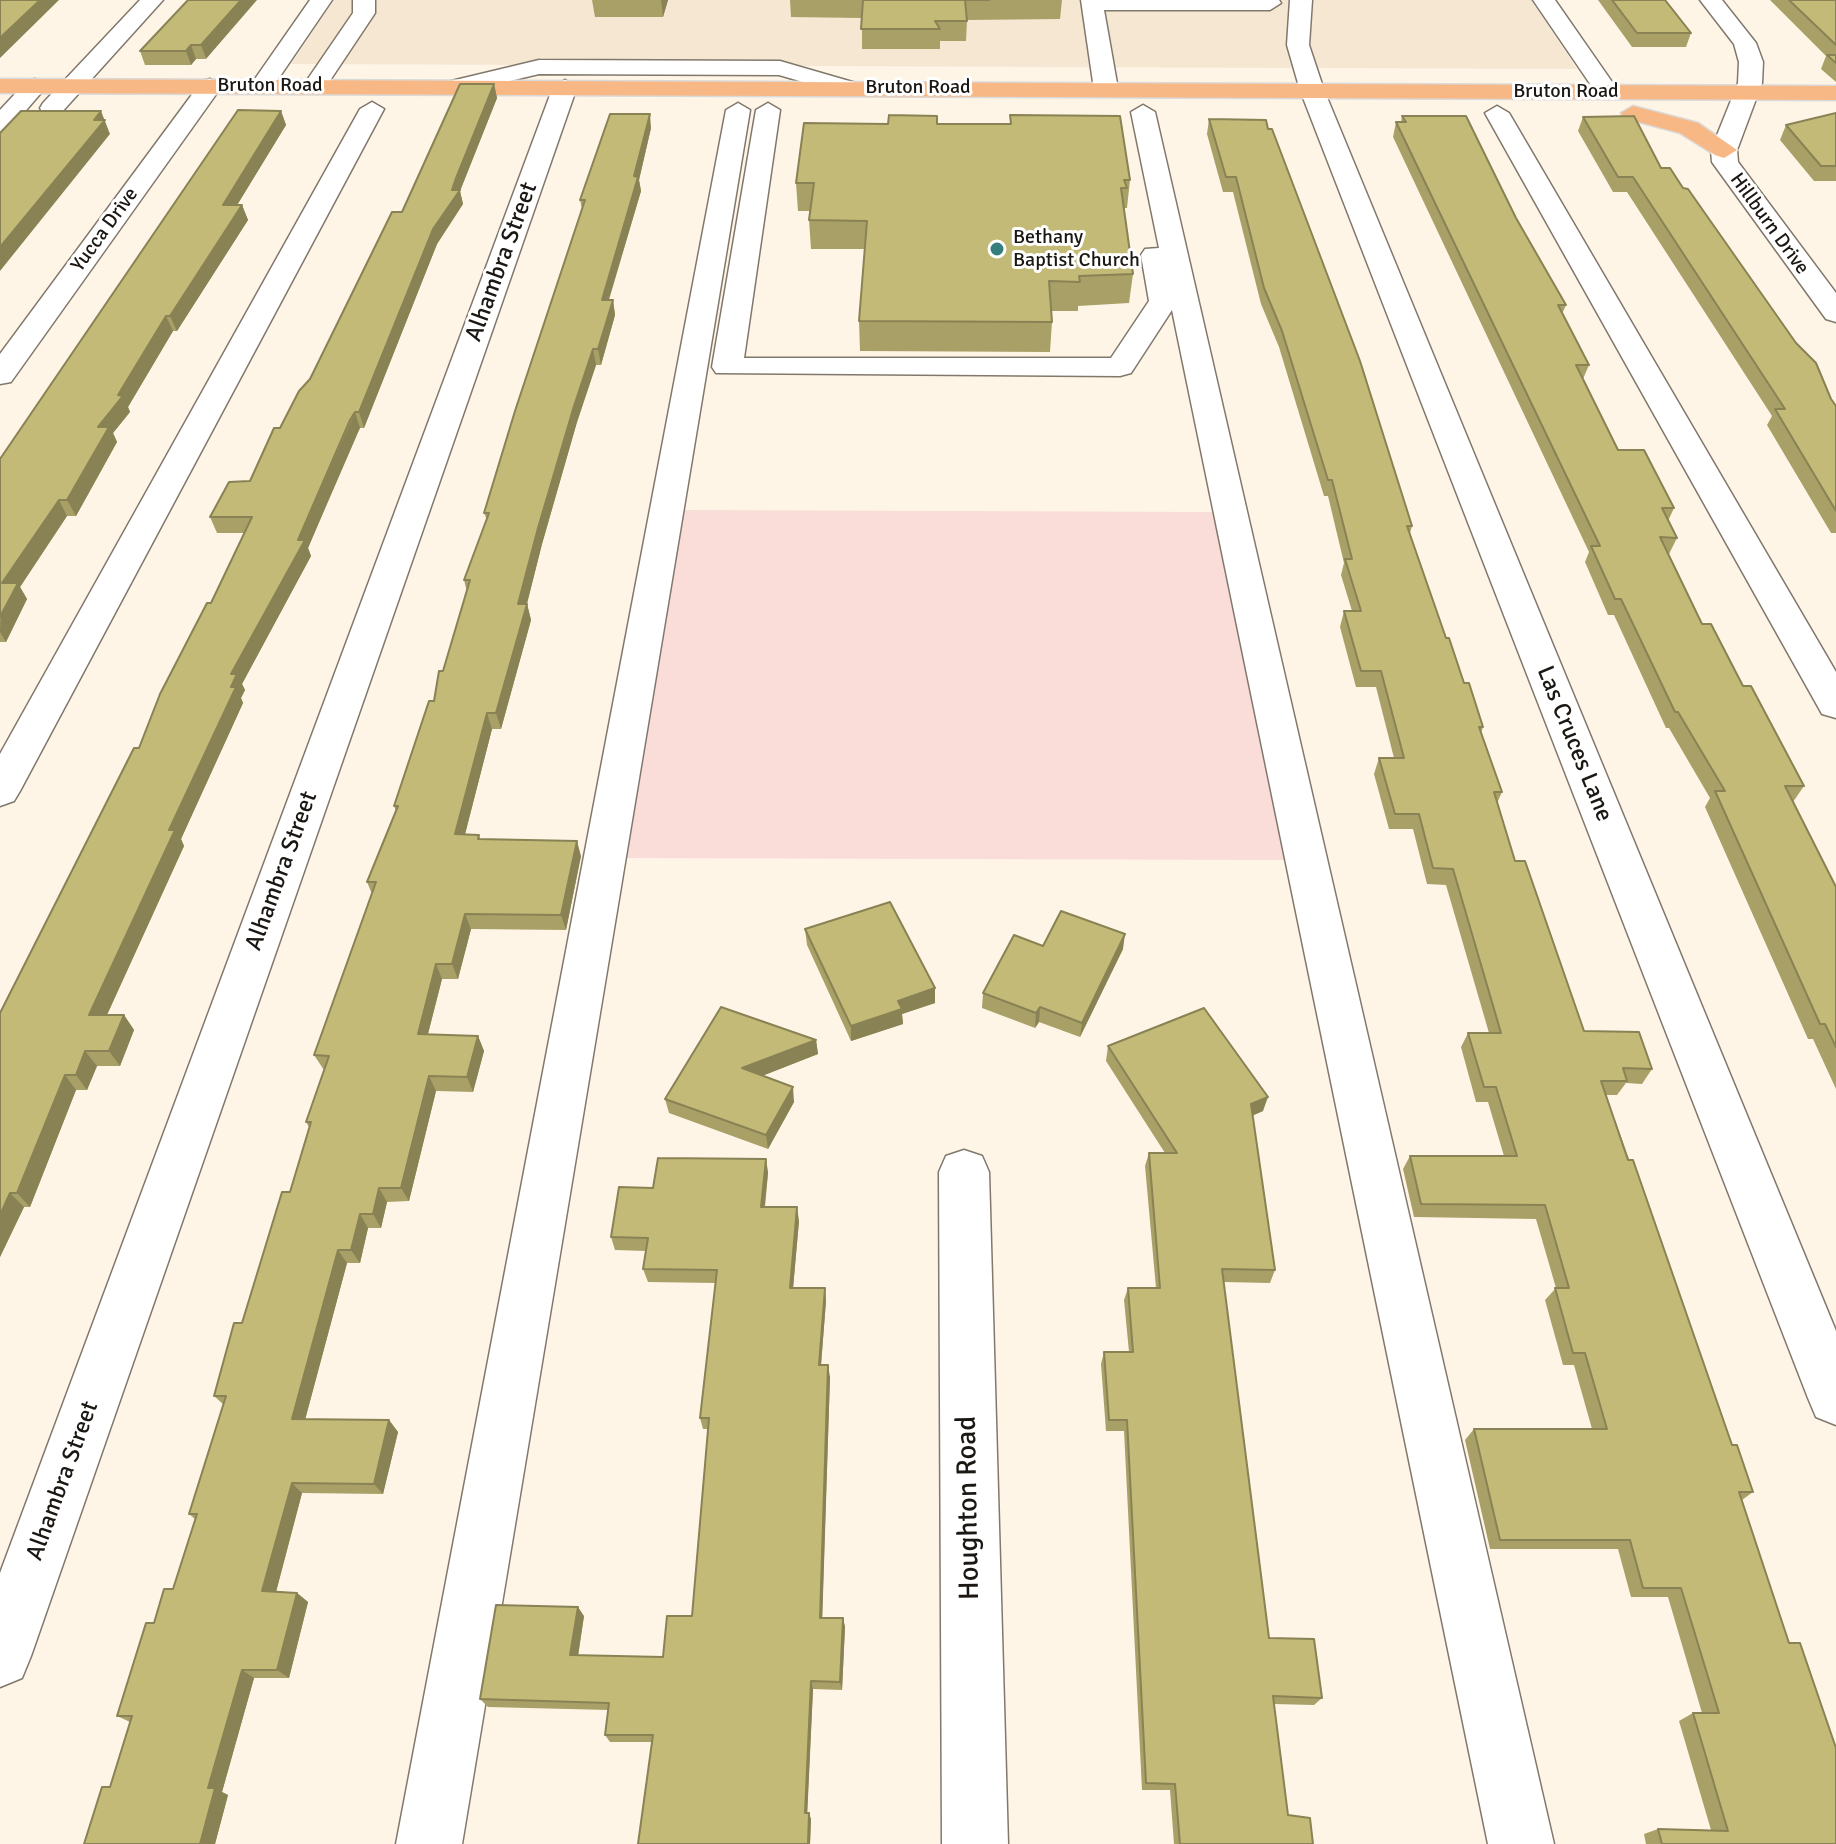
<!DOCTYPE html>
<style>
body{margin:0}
canvas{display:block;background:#fef5e7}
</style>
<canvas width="1836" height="1844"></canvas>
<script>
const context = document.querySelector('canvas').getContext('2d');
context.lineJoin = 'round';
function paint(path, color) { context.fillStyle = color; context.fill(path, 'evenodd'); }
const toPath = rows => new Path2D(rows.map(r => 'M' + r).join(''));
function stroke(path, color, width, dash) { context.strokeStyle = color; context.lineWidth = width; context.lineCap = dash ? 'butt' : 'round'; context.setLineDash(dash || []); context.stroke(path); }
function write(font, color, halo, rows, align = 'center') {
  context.font = font + ' Signika,sans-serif'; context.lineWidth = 6; context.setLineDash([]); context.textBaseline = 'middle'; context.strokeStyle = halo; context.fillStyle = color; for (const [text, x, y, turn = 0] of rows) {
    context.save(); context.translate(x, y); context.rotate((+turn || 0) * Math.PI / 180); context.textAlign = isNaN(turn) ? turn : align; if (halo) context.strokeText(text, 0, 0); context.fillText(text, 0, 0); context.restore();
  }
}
const built = toPath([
 [334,0,1531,0,1577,69,291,64]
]);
const green = toPath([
 [676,510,1217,512,1288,860,614,858]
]);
const minor = toPath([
 [140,0,163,0,61,113,43,113,40,108,43,103,140,0],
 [310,0,332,0,270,91,254,91,250,86,310,0],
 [353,0,375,0,375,13,323,91,307,91,303,86,353,13,353,0],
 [1081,0,1279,0,1281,3,1270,10,1104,10,1118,89,1106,96,1094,89,1081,0],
 [1290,0,1312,0,1309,45,1324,90,1836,1331,1836,1425,1816,1417,1808,1398,1300,90,1287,45,1290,0],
 [1533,0,1555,0,1619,92,1615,97,1599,97,1533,0],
 [1700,0,1722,0,1756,43,1763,62,1762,83,1737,150,1738,162,1836,293,1836,322,1826,319,1712,162,1711,150,1738,83,1739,62,1734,44,1700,0],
 [539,60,780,61,856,83,860,88,848,95,779,75,539,74,455,94,443,87,447,82,539,60],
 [35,79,47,86,9,130,0,132,0,110,27,81,35,79],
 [210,79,222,86,11,382,0,384,0,354,202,81,210,79],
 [565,80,577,87,31,1656,22,1678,0,1687,0,1573,553,87,565,80],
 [372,102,384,109,20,791,14,801,0,806,0,754,360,109,372,102],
 [738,103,750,110,462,1844,396,1844,726,110,738,103],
 [768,103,780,110,744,358,1111,358,1149,301,1141,255,1145,249,1159,248,1131,112,1143,105,1155,112,1554,1844,1488,1844,1172,310,1131,373,1120,376,716,373,712,367,756,110,768,103],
 [1497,106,1509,113,1836,672,1836,718,1822,714,1817,705,1485,113,1497,106],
 [964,1150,982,1156,989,1172,1008,1844,942,1844,939,1172,946,1156,964,1150]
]);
const major = toPath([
 [0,79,1836,86,1836,100,0,93,0,79],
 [1633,106,1698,123,1737,150,1724,158,1715,155,1680,133,1624,118,1621,113,1633,106]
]);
const wall = toPath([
 [188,0,206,59,196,59,191,65,145,65,140,51],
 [592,0,668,0,663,17,595,17],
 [790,0,1062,0,1060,19,967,20,966,41,940,41,940,49,862,49,862,18,791,17],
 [1598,0,1665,0,1691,33,1686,47,1632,47],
 [1770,0,1836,0,1836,82,1821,69,1826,56],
 [494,84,497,98,460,191,463,204,437,244,364,428,360,428,355,436,308,548,311,556,242,684,245,690,241,698,243,703,181,839,184,846,107,1015,124,1015,134,1030,120,1066,97,1066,87,1090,76,1090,30,1207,24,1207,0,1257,0,1013,139,748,245,533,217,533,210,517,250,481,280,428,310,379,402,212],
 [281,111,286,125,237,205,242,205,248,220,177,331,173,331,128,407,130,412,113,433,117,442,76,516,67,516,20,587,27,599,6,642,0,642,0,459],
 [1836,113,1836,181,1814,181,1780,140,1786,125],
 [1010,115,1130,180,1127,208,1124,208,1124,212,1133,274,1129,303,1078,306,1078,311,1051,311,1052,322,1050,352,860,351,859,321,865,249,811,249,809,220,810,211,798,211,796,183,937,124,1010,124],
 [1402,116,1516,218,1566,305,1562,314,1589,365,1583,379,1618,450,1674,508,1668,521,1677,538,1669,554,1668,554,1702,624,1743,686,1804,786,1793,802,1836,887,1836,1089,1813,1039,1808,1039,1705,807,1710,798,1669,728,1666,728,1614,615,1608,615,1585,562,1589,552,1393,137,1396,122,1401,122],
 [1583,117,1661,168,1683,188,1836,406,1836,533,1831,533,1767,425,1772,416,1627,192,1613,192,1578,131],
 [1209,119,1412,526,1410,533,1446,638,1483,727,1481,733,1502,792,1497,803,1515,861,1584,1031,1652,1069,1642,1084,1626,1083,1617,1095,1606,1095,1732,1445,1753,1492,1742,1500,1836,1844,1646,1844,1644,1834,1658,1829,1711,1830,1679,1721,1693,1713,1702,1713,1668,1597,1631,1597,1618,1549,1490,1549,1465,1440,1474,1429,1592,1429,1574,1365,1563,1365,1545,1300,1556,1288,1536,1219,1414,1217,1403,1169,1410,1156,1504,1156,1488,1102,1476,1102,1461,1047,1468,1033,1489,1033,1446,885,1427,884,1413,829,1389,829,1374,774,1379,758,1394,758,1376,687,1356,687,1340,627,1344,611,1352,611,1341,575,1344,563,1328,496,1324,496,1279,347,1261,304,1233,192,1223,192,1207,134],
 [651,128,639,180,641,191,609,300,613,300,615,315,601,365,596,365,577,422,542,544,527,604,531,620,501,729,492,729,465,834,479,835,480,839,581,856,566,930,471,929,458,979,442,979,428,1034,478,1036,484,1051,473,1092,436,1091,409,1201,387,1202,381,1228,368,1228,360,1263,347,1263,305,1420,389,1420,398,1432,383,1494,302,1493,276,1591,297,1593,308,1602,289,1678,254,1678,222,1792,228,1795,215,1844,84,1844,110,1787,130,1722,117,1716,154,1623,173,1589,195,1519,189,1514,224,1405,214,1396,290,1192,309,1127,306,1122,324,1070,314,1055,372,894,367,882,396,811,394,806,434,701,467,592,464,580,487,520,484,513,582,209,580,200],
 [805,929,935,1003,902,1014,903,1024,851,1041,807,945],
 [1043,946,1123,949,1080,1037,1039,1022,1035,1028,982,1008,983,993],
 [816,1040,818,1054,762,1076,794,1102,768,1149,669,1113,665,1099],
 [1108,1046,1263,1111,1252,1116,1275,1270,1270,1283,1223,1282,1269,1638,1322,1698,1314,1705,1274,1704,1288,1815,1313,1844,1174,1844,1170,1790,1142,1790,1124,1431,1106,1431,1101,1364,1104,1352,1129,1352,1124,1300,1128,1288,1156,1288,1145,1166,1149,1153,1165,1153,1106,1061],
 [766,1159,768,1173,765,1207,799,1221,793,1288,825,1288,826,1301,821,1365,830,1377,822,1618,843,1618,845,1627,842,1690,813,1689,807,1813,811,1819,810,1844,638,1844,652,1742,610,1742,605,1735,608,1710,488,1707,480,1699,584,1616,578,1655,663,1657,692,1616,708,1429,703,1429,700,1418,716,1283,648,1282,643,1269,646,1251,615,1250,611,1237,653,1188]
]);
const shadedWall = toPath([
 [40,0,59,0,0,58,0,38],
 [241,0,257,0,206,59,201,45],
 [661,0,668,0,663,17],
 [191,45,196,59,191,65,186,51],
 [494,84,497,98,460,191,463,204,437,244,364,428,359,412,433,229,452,190,456,178],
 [101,111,110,134,0,271,0,247],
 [281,111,286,125,228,220,223,205],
 [650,114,651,128,639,180,641,191,604,315,602,300],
 [242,205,248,220,177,331,170,316],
 [613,300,615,315,601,365,598,349],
 [166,316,173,331,128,407,130,412,113,433,117,442,76,516,67,500,98,427],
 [593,349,596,365,577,422,542,544,526,607,527,604,531,620,501,729,496,713,518,604,538,528,574,406],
 [355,412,360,428,308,548,311,556,242,684,245,690,241,698,243,703,181,839,184,846,100,1030,89,1015,231,687,231,674,298,540],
 [59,500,67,516,20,587,27,599,6,642,0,632,2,583],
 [487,713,492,729,461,850,455,834],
 [577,841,581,856,566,930,561,915],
 [465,914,471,929,458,979,452,964],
 [1125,934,1123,949,1080,1037,1082,1023],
 [436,964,442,979,424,1049,418,1034],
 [935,988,935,1003,902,1014,903,1024,851,1041,851,1026,898,1001],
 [1040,1007,1039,1022,1035,1028,1036,1013],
 [124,1015,134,1030,120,1066,109,1051],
 [478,1036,484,1051,473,1092,467,1077],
 [816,1040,818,1054,744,1083,742,1068],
 [85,1051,97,1066,87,1090,76,1075],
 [65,1075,76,1090,30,1207,17,1193],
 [429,1076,436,1091,409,1201,401,1188],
 [793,1087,794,1102,768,1149,766,1135],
 [1268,1097,1263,1111,1246,1118,1251,1104],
 [766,1159,768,1173,763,1221,761,1207],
 [379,1188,387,1202,381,1228,373,1214],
 [10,1193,24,1207,0,1257,0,1215],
 [797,1207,799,1221,792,1300,790,1288],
 [360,1214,368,1228,360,1263,351,1250],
 [338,1250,347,1263,302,1431,292,1419],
 [825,1288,826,1301,820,1377,819,1365],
 [828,1365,830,1377,822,1627,820,1618],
 [389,1420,398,1432,383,1494,374,1484],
 [292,1483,302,1493,274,1600,262,1591],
 [297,1593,308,1602,289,1678,277,1670],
 [578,1607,584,1616,577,1663,570,1655],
 [843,1618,845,1627,842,1690,840,1682],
 [242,1670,254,1678,222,1792,228,1795,215,1844,200,1844,208,1788],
 [811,1681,813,1689,807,1819,805,1813],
 [809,1813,811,1819,810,1844,808,1844]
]);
const building = toPath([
 [0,0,40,0,0,38,0,0],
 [188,0,241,0,201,45,191,45,186,51,140,51,188,0],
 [863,0,989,0,965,0,967,21,935,21,940,29,861,29,863,0],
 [1612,0,1665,0,1691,33,1637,33,1612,0],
 [1789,0,1836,0,1836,45,1789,0],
 [1827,55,1836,55,1836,63,1827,55],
 [460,84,494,84,456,178,452,190,460,190,433,229,359,412,355,412,350,420,298,540,305,540,231,674,237,674,231,687,236,687,169,830,175,830,89,1015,124,1015,109,1051,85,1051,76,1075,65,1075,17,1193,10,1193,0,1215,0,1013,134,748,139,748,160,694,207,603,211,603,252,517,210,517,229,482,250,481,274,428,280,428,299,391,310,379,392,212,402,212,460,84],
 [238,110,281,111,223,205,242,205,170,316,166,316,118,395,123,396,98,427,109,427,67,500,59,500,2,583,18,583,0,617,0,459,238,110],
 [21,111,101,111,94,120,105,120,0,247,0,133,21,111],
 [1836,113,1836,166,1821,166,1786,125,1836,113],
 [610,114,650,114,634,176,638,177,602,300,613,300,598,349,593,349,574,406,538,528,518,604,527,604,496,713,487,713,455,834,479,835,478,839,577,841,561,915,465,914,452,964,436,964,418,1034,478,1036,467,1077,429,1076,401,1188,379,1188,373,1214,360,1214,351,1250,338,1250,292,1419,389,1420,374,1484,292,1483,262,1591,297,1593,277,1670,242,1670,208,1788,215,1788,200,1844,84,1844,102,1787,110,1787,132,1716,117,1716,146,1623,154,1623,164,1589,173,1589,197,1514,189,1514,226,1396,214,1396,234,1323,242,1323,282,1192,290,1192,311,1122,306,1122,329,1056,314,1055,376,882,367,882,398,806,394,806,429,701,434,701,439,671,443,671,470,580,464,580,489,513,484,513,515,411,585,200,580,200,610,114],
 [889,115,937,116,937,124,1011,124,1010,115,1120,116,1130,180,1124,180,1127,188,1121,188,1133,274,1079,276,1080,282,1049,281,1052,322,859,321,867,221,809,220,814,183,796,183,804,123,888,124,889,115],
 [1402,116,1466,116,1516,218,1566,305,1558,305,1589,365,1576,365,1618,450,1644,450,1674,508,1662,508,1677,538,1660,537,1702,624,1711,624,1743,686,1751,686,1804,786,1785,786,1836,887,1836,1047,1825,1024,1820,1024,1715,791,1725,791,1678,712,1675,712,1621,599,1615,599,1591,546,1600,546,1396,122,1406,122,1402,116],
 [1634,116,1661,168,1670,168,1683,188,1688,189,1796,343,1816,363,1831,399,1836,406,1836,511,1775,409,1785,409,1633,177,1618,177,1583,117,1634,116],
 [1209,119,1266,120,1268,129,1272,129,1360,361,1412,526,1407,526,1446,638,1449,638,1464,683,1469,683,1483,727,1479,727,1502,792,1494,792,1515,861,1525,861,1584,1031,1639,1032,1652,1069,1623,1068,1627,1081,1601,1081,1628,1160,1633,1160,1732,1445,1737,1445,1753,1492,1739,1492,1789,1643,1800,1643,1836,1748,1836,1844,1662,1844,1658,1829,1728,1831,1693,1713,1719,1713,1681,1588,1643,1588,1630,1540,1500,1540,1474,1429,1607,1429,1585,1353,1573,1353,1555,1288,1569,1288,1545,1205,1421,1204,1410,1156,1517,1156,1496,1087,1484,1087,1468,1033,1501,1033,1453,869,1433,868,1419,814,1395,814,1379,758,1404,758,1381,671,1361,671,1344,611,1361,611,1345,559,1352,559,1332,480,1328,480,1282,331,1264,288,1236,177,1226,177,1209,119],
 [890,902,935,988,898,1001,902,1009,851,1026,805,929,890,902],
 [1061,911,1125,934,1082,1023,1040,1007,1036,1013,983,993,1014,935,1043,946,1061,911],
 [721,1007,816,1040,742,1068,793,1087,766,1135,665,1099,721,1007],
 [1204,1008,1268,1097,1251,1104,1275,1270,1222,1269,1269,1638,1314,1639,1322,1698,1273,1696,1288,1815,1310,1818,1313,1844,1180,1844,1175,1784,1146,1783,1127,1420,1109,1420,1104,1352,1133,1352,1128,1288,1160,1288,1149,1153,1177,1153,1108,1046,1204,1008],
 [658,1158,766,1159,761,1207,797,1207,790,1288,825,1288,819,1365,828,1365,820,1618,843,1618,840,1682,811,1681,805,1813,809,1813,808,1844,638,1844,653,1735,605,1735,609,1703,480,1699,496,1605,578,1607,570,1655,663,1657,667,1616,692,1616,709,1418,700,1418,717,1270,643,1269,648,1238,611,1237,619,1187,653,1188,658,1158]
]);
const markers = [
 [997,249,8,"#367f7e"]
];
const farStreetnames = [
 ["Bruton Road",270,86],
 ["Bruton Road",918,88],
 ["Bruton Road",1566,92],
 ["Hillburn Drive",1769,224,54],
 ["Yucca Drive",105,230,-54]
];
const farPoinames = [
 ["Bethany",1013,238],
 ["Baptist Church",1013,261]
];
const streetNames = [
 ["Alhambra Street",502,262,-70],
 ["Las Cruces Lane",1574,744,68],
 ["Alhambra Street",282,871,-70],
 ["Alhambra Street",63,1481,-70]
];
const nearStreetnames = [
 ["Houghton Road",969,1508,-91]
];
paint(built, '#f5e7d2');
paint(green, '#faddd8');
stroke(minor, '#81786c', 3);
stroke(major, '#dbdad9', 3);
paint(minor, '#fff');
paint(major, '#f8b886');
paint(wall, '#a9a067');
paint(shadedWall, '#898254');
paint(building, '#c4ba78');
stroke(building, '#898254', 2);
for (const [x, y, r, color] of markers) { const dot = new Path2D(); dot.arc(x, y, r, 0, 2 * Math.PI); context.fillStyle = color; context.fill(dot); stroke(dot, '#fff', 3); }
write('20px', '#1b1713', '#fff', farStreetnames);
write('20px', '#1b1713', '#fff', farPoinames, 'left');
write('24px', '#1b1713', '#fff', streetNames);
write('28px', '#1b1713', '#fff', nearStreetnames);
</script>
